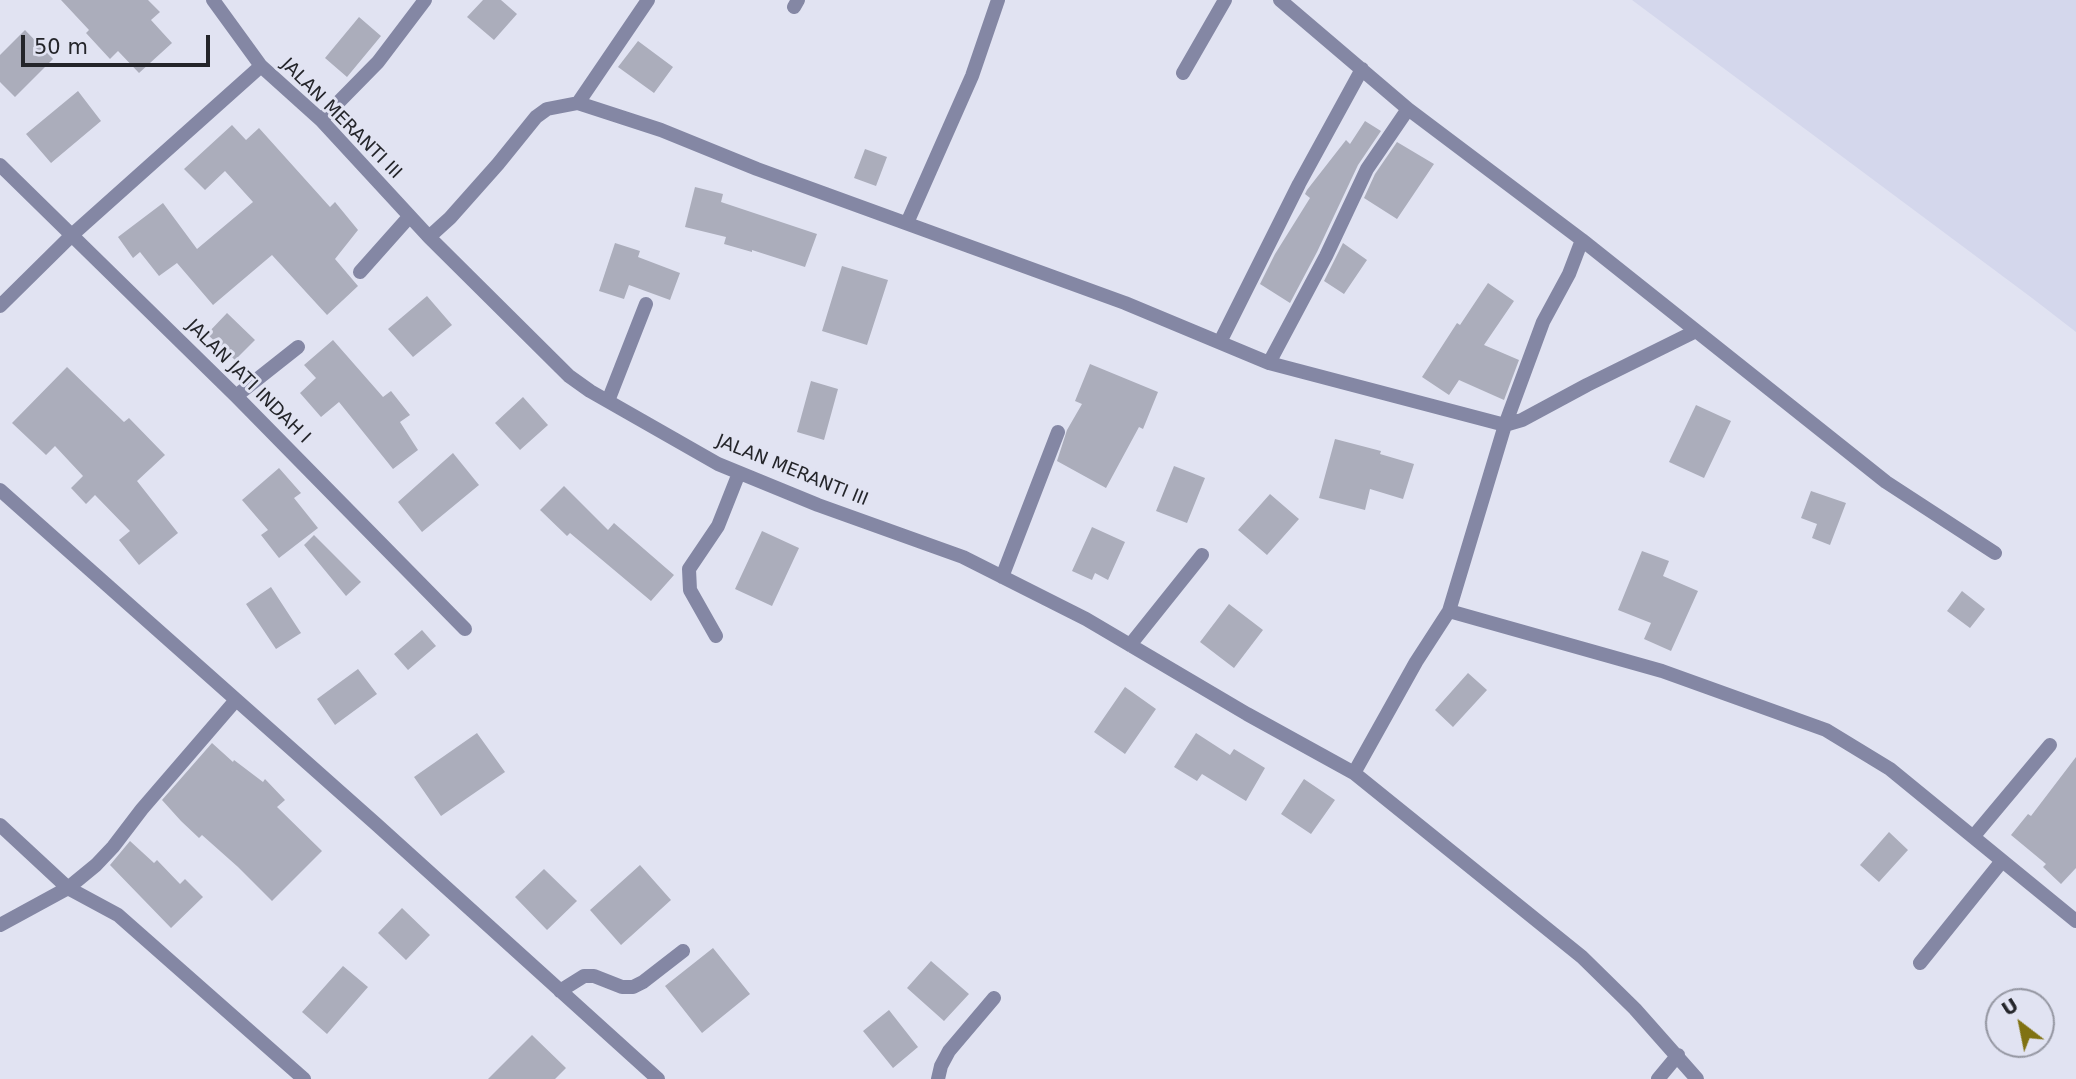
<!DOCTYPE html>
<style>
body{margin:0}
#map{position:relative;width:2076px;height:1079px;overflow:hidden;background:#e1e3f2;font-family:"DejaVu Sans",sans-serif}
canvas{display:block}
.north{position:absolute;left:1985px;top:988px;width:70px;height:70px;box-sizing:border-box;background:#e1e3f2;border:2px solid #9597a2;border-radius:50%;rotate:328deg;font-size:19px;font-weight:700;line-height:28px;text-align:center;color:#24252a}
.north::after{content:'';display:block;margin:auto;width:24px;height:32px;background:#807212;clip-path:polygon(50% 0,100% 100%,50% 72%,0 100%)}
.scale{position:absolute;left:21px;top:35px;width:189px;height:32px;box-sizing:border-box;border:4px solid #24252a;border-top:0;padding-left:9px;font-size:21px;line-height:24px;white-space:nowrap;color:#24252a;-webkit-text-stroke:5px #e1e3f2;paint-order:stroke}
</style>
<div id="map">
<canvas width="2076" height="1079"></canvas>
<div class="north">U</div>
<div class="scale">50 m</div>
</div>
<script>
const context = document.querySelector('canvas').getContext('2d');
context.lineJoin = 'round';
function paint(path, color) { context.fillStyle = color; context.fill(path, 'evenodd'); }
const toPath = rows => new Path2D(rows.map(r => 'M' + r).join(''));
function stroke(path, color, width, dash) { context.strokeStyle = color; context.lineWidth = width; context.lineCap = dash ? 'butt' : 'round'; context.setLineDash(dash || []); context.stroke(path); }
function write(font, color, halo, rows, align = 'center') {
  context.font = font + ' "DejaVu Sans",sans-serif'; context.lineWidth = 6; context.setLineDash([]); context.textBaseline = 'middle'; context.strokeStyle = halo; context.fillStyle = color; for (const [text, x, y, turn = 0] of rows) {
    context.save(); context.translate(x, y); context.rotate((+turn || 0) * Math.PI / 180); context.textAlign = isNaN(turn) ? turn : align; if (halo) context.strokeText(text, 0, 0); context.fillText(text, 0, 0); context.restore();
  }
}
const built = toPath([
 [1632,0,2076,0,2076,332,2032,298]
]);
const building = toPath([
 [61,0,148,0,160,12,151,20,172,43,139,73,118,51,110,59,86,33,89,30],
 [483,0,501,0,517,14,494,40,467,17],
 [359,17,381,36,347,77,325,58],
 [25,30,53,59,15,97,0,82,0,55],
 [638,41,673,67,654,93,618,67],
 [78,91,101,121,51,163,26,134],
 [1365,121,1381,131,1358,165,1317,252,1290,303,1260,284,1275,254,1310,198,1305,194,1307,190,1346,140,1350,144],
 [232,125,246,140,259,128,330,207,335,202,358,230,335,259,358,286,327,315,272,255,213,305,177,263,159,276,140,252,133,258,118,237,163,203,197,249,253,202,225,171,205,190,184,169],
 [1397,142,1434,164,1397,219,1364,198,1375,174],
 [865,149,887,157,876,186,854,178],
 [695,187,723,194,721,202,817,234,805,267,752,250,752,252,724,244,726,237,685,227],
 [615,243,640,251,638,257,680,273,670,300,629,285,624,299,599,291],
 [1343,243,1367,260,1344,294,1324,281],
 [842,266,888,280,867,345,822,331],
 [1488,283,1514,301,1484,345,1519,360,1504,400,1459,380,1449,395,1422,377,1457,323,1460,325],
 [427,296,452,325,413,357,388,329],
 [227,313,255,340,235,360,207,334],
 [333,340,383,397,391,391,410,415,400,422,418,450,393,469,339,402,321,417,300,393,316,378,304,365],
 [1090,364,1158,392,1143,429,1139,427,1106,488,1057,461,1067,430,1082,404,1075,401],
 [67,367,124,422,129,418,165,455,137,481,178,533,139,565,119,540,130,531,95,495,86,504,71,488,83,476,55,446,46,455,12,423],
 [811,381,838,389,824,440,797,432],
 [523,397,548,425,520,450,495,423],
 [1696,405,1731,421,1704,478,1669,462],
 [1335,439,1381,451,1380,454,1414,464,1403,499,1370,489,1365,510,1319,498],
 [453,453,479,485,422,532,398,502],
 [1174,466,1205,478,1187,523,1156,511],
 [279,468,301,493,294,498,318,528,279,558,261,535,268,530,242,500],
 [564,486,608,530,614,523,674,575,651,601,570,533,567,536,540,510],
 [1811,491,1846,503,1830,545,1812,538,1817,524,1801,518],
 [1270,494,1299,519,1267,555,1238,530],
 [1092,527,1125,542,1108,580,1095,573,1092,580,1072,571],
 [762,531,799,548,772,606,735,589],
 [314,535,361,582,346,596,304,545],
 [1642,551,1669,561,1663,576,1698,591,1671,651,1644,639,1651,623,1618,610],
 [271,587,301,633,276,649,246,604],
 [1962,591,1985,609,1970,628,1947,611],
 [1229,604,1263,630,1234,668,1200,642],
 [422,630,436,646,408,670,394,654],
 [358,669,377,694,335,725,317,699],
 [1468,673,1487,690,1453,727,1435,710],
 [1125,687,1156,709,1125,754,1094,732],
 [477,733,505,772,441,816,414,777],
 [1196,733,1230,755,1234,749,1265,768,1246,801,1202,774,1197,781,1174,767],
 [212,743,233,762,234,760,263,782,265,779,285,800,277,807,322,851,272,901,238,867,202,835,199,838,181,821,162,800],
 [2076,757,2076,868,2061,884,2043,867,2046,864,2011,835,2028,814,2031,816],
 [1304,779,1335,800,1311,834,1281,814],
 [1889,832,1908,850,1879,882,1860,865],
 [130,841,154,863,157,860,180,884,185,879,203,897,171,928,110,865],
 [640,865,671,900,621,945,590,910],
 [544,869,577,901,547,930,515,897],
 [402,908,430,935,406,960,378,933],
 [713,948,750,994,702,1033,665,986],
 [931,961,969,994,944,1021,907,988],
 [343,966,368,987,327,1034,302,1012],
 [889,1010,918,1047,893,1068,863,1031],
 [532,1035,566,1068,555,1079,488,1079]
]);
const street = toPath([
 [213,0,261,66,321,120,429,237,569,376,590,391,718,464,818,505,963,557,1086,619,1247,714,1354,773,1582,957,1635,1009,1697,1079],
 [1280,0,1408,109],
 [794,7,798,0],
 [1183,73,1225,0],
 [578,103,648,0],
 [321,120,378,62,425,0],
 [0,165,236,396,465,629],
 [907,223,972,76,998,0],
 [429,237,450,218,498,164,536,117,547,109,578,103,661,130,757,169,1125,303,1269,363,1326,256,1367,169,1408,109,1582,240,1569,274,1543,322,1505,425,1449,611,1416,662,1354,773],
 [1582,240,1886,482,1995,553],
 [360,272,409,217],
 [0,306,73,234,261,66],
 [1220,342,1299,184,1362,69],
 [1269,363,1505,425,1522,420,1587,385,1696,331],
 [236,396,298,347],
 [608,401,646,304],
 [0,490,376,824,658,1079],
 [1002,577,1058,432],
 [1449,611,1662,671,1826,730,1890,769,2076,921],
 [716,636,690,590,689,569,718,526,739,473],
 [1130,645,1202,555],
 [0,825,68,888,118,915,304,1079],
 [1973,837,2050,745],
 [0,925,68,888,96,865,113,847,142,809,236,700],
 [1920,963,2002,861],
 [560,991,584,976,594,976,622,987,633,987,643,982,683,951],
 [938,1079,941,1066,949,1051,994,998],
 [1658,1079,1678,1055]
]);
const streetNames = [
 ["JALAN MERANTI III",341,119,45],
 ["JALAN JATI INDAH I",248,382,45],
 ["JALAN MERANTI III",792,471,22]
];
paint(built, '#d4d7ec');
paint(building, '#abadbb');
stroke(street, '#8487a4', 14);
write('18px', '#24252a', '#e1e3f2', streetNames);
</script>
